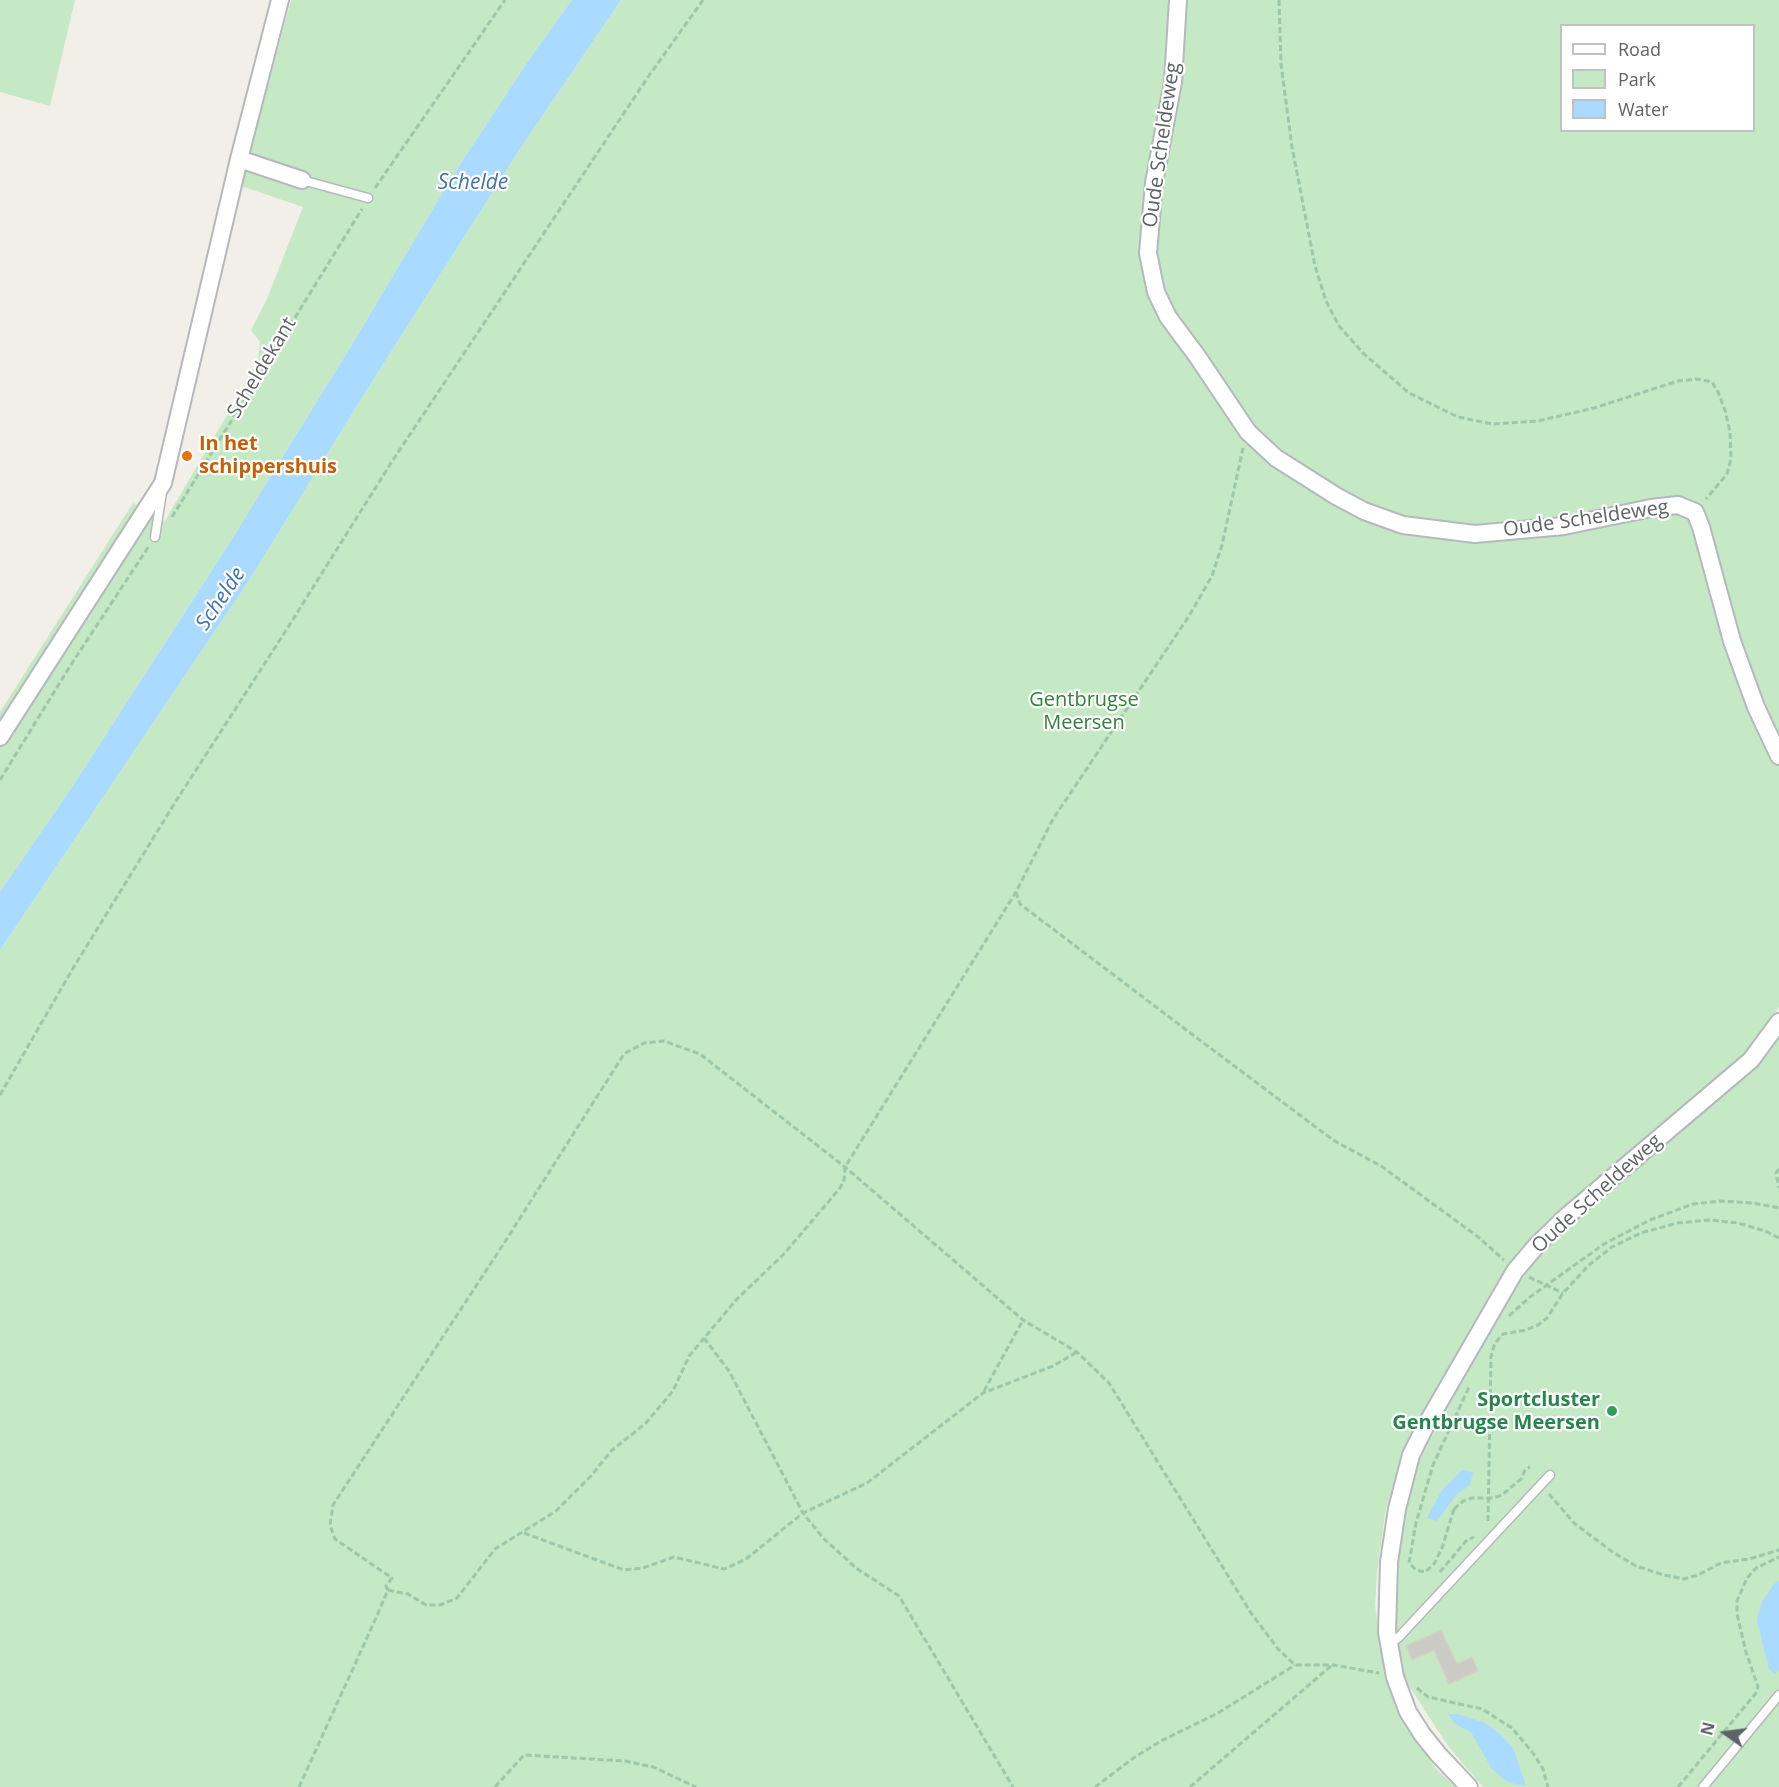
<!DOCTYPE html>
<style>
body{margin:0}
#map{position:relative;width:1779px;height:1787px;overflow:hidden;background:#f1efe8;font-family:"Open Sans",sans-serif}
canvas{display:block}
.legend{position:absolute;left:1560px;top:24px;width:195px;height:108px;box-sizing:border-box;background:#fff;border:2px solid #bfc1c3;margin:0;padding:8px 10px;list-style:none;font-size:18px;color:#5f6368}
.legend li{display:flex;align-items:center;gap:12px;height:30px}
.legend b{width:30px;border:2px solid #bfc1c3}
.north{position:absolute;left:1695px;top:1703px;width:60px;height:60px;-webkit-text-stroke:4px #fff;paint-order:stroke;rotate:284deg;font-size:16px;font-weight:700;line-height:24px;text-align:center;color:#5f6368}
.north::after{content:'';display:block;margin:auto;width:21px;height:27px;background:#5f6368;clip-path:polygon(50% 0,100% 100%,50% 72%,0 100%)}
</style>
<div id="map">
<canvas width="1779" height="1787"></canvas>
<ul class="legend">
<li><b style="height:8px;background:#fff"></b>Road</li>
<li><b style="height:16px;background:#c5e8c5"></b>Park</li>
<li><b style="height:16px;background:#aadaff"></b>Water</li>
</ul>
<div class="north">N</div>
</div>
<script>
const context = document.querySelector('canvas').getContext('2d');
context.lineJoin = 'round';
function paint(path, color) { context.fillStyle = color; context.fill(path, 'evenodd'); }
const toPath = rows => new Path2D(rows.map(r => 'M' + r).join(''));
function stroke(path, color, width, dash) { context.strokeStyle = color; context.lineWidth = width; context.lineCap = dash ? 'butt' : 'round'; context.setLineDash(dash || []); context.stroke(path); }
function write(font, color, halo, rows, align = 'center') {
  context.font = font + ' "Open Sans",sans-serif'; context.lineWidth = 4.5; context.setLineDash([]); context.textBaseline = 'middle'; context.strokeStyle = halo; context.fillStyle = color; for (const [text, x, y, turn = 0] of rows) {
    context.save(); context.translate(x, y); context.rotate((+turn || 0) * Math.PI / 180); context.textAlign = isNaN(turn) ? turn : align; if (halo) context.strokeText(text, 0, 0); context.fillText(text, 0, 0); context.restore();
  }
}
const green = toPath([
 [0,0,75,0,50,106,0,92],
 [291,0,572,0,530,58,455,172,348,351,222,555,72,787,0,892,0,712,133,503,165,521,258,362,260,342,251,330,267,299,303,207,241,186],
 [621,0,1779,0,1779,1006,1763,1036,1743,1056,1523,1255,1492,1294,1425,1412,1404,1453,1386,1508,1377,1572,1375,1605,1379,1633,1384,1665,1409,1724,1435,1768,1455,1787,0,1787,0,950,248,582,368,388,518,152],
 [1562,26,1754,26,1754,130,1562,130],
 [1779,1031,1779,1787,1483,1787,1448,1746,1402,1675,1391,1631,1393,1585,1401,1535,1409,1488,1417,1465,1460,1382,1509,1296,1545,1248,1592,1201]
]);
const water = toPath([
 [572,0,621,0,518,152,368,388,248,582,0,950,0,892,72,787,222,555,348,351,455,172,530,58],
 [1462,1470,1473,1472,1470,1485,1457,1494,1437,1521,1427,1518,1442,1490],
 [1779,1581,1779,1669,1775,1674,1769,1669,1757,1620,1762,1602,1774,1584],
 [1448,1714,1457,1714,1485,1723,1500,1734,1513,1748,1526,1785,1518,1785,1506,1781,1492,1769,1471,1732,1455,1724]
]);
const building = toPath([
 [1441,1630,1457,1664,1472,1657,1478,1671,1449,1684,1434,1650,1412,1660,1406,1646,1441,1630]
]);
const path = toPath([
 [1279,0,1281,64,1292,147,1315,266,1326,301,1339,326,1363,353,1409,393,1458,417,1492,424,1538,421,1594,408,1678,381,1697,379,1712,382,1718,392,1725,410,1730,432,1731,459,1727,474,1706,499],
 [375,188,505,0],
 [172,517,362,209],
 [0,780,72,663,149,546],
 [1016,892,1020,904,1189,1032,1333,1140,1381,1166,1477,1236,1504,1260],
 [0,1095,72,970,176,801,285,632,391,463,648,77,703,0],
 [1779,1169,1776,1173,1779,1188],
 [1529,1277,1563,1293],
 [1509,1316,1530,1297,1604,1244,1650,1220,1693,1204,1720,1201,1753,1203,1779,1208],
 [704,1338,729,1371,803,1513,823,1538,856,1568,899,1596,1013,1787],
 [984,1391,1023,1320],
 [1549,1494,1574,1523,1614,1553,1636,1566,1664,1575,1684,1579,1698,1575,1721,1563,1749,1559,1779,1550],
 [1454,1509,1442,1548,1434,1564,1425,1572,1416,1570,1409,1563,1416,1523,1433,1465,1469,1387],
 [1488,1521,1491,1356,1495,1343,1503,1334,1526,1330,1538,1325,1547,1318,1563,1293,1589,1265,1612,1247,1641,1233,1677,1223,1710,1220,1738,1223,1765,1231,1779,1238],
 [524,1533,624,1570,643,1568,674,1557,724,1569,746,1559,803,1513,867,1483,983,1393,1053,1366,1077,1352],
 [1440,1572,1466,1541,1474,1537],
 [388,1590,408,1594,426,1605,440,1605,457,1598,495,1549,556,1511,591,1476,611,1451,645,1424,673,1391,689,1356,737,1299,784,1254,840,1188,844,1180,845,1167,1016,892,1053,819,1189,616,1212,576,1222,545,1243,448],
 [1417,1688,1428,1697,1482,1709,1512,1728,1533,1753,1543,1769,1548,1787],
 [299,1787,376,1618,388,1590,386,1586,392,1578,335,1539,330,1525,333,1505,508,1237,624,1054,644,1043,664,1041,700,1054,845,1167,1023,1320,1077,1352,1109,1383,1251,1613,1278,1649,1295,1665,1333,1665,1379,1673],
 [495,1787,524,1755,625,1761,653,1767,696,1787],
 [1095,1787,1135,1757,1161,1741,1218,1713,1295,1665],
 [1190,1787,1331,1666],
 [1678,1787,1756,1693,1758,1687,1746,1652,1737,1614,1737,1601,1747,1578,1756,1568,1779,1557]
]);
const lane = toPath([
 [302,180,368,198],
 [155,537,162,492],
 [1389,1644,1398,1638,1550,1475],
 [1703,1787,1779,1695]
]);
const street = toPath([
 [1178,0,1173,82,1154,183,1148,253,1156,292,1168,317,1197,356,1248,432,1276,458,1336,496,1364,511,1403,525,1475,534,1564,526,1651,508,1678,505,1695,512,1701,527,1732,641,1756,707,1779,756],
 [239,159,302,180],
 [0,737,163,483,239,159,280,0],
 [1469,1787,1438,1754,1422,1734,1408,1712,1395,1677,1387,1632,1389,1562,1397,1509,1411,1455,1426,1425,1515,1271,1537,1245,1567,1216,1751,1060,1779,1022]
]);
const pathBridge = toPath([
 [1454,1509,1463,1501,1472,1498,1493,1498,1502,1495,1521,1479,1525,1470,1530,1467]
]);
const markers = [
 [187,456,6,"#e8710a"],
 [1612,1411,6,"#2e9e5b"]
];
const streetNames = [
 ["Oude Scheldeweg",1162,145,-82],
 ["Scheldekant",262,368,-59],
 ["Oude Scheldeweg",1586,519,-8],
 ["Oude Scheldeweg",1597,1194,-42]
];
const foodNames = [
 ["In het",199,444],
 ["schippershuis",199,467]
];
const parkNames = [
 ["Gentbrugse",1084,700],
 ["Meersen",1084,723]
];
const leisureNames = [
 ["Sportcluster",1600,1400],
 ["Gentbrugse Meersen",1600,1423]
];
const waterNames = [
 ["Schelde",473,183],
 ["Schelde",221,599,-56]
];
paint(green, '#c5e8c5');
paint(water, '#aadaff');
paint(building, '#cccac5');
stroke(building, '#d6d1c6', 1.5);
stroke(lane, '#b5b8bc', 11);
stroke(street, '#b5b8bc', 20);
stroke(path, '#9cc7a9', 3, [6, 3]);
stroke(lane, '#fff', 8);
stroke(street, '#fff', 16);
stroke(pathBridge, '#9cc7a9', 3, [6, 3]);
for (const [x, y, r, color] of markers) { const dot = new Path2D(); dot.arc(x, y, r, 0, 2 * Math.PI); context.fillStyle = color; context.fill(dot); stroke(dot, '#fff', 2); }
write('20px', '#5f6368', '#fff', streetNames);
write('bold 20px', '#c56008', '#fff', foodNames, 'left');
write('20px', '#348238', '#fff', parkNames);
write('bold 20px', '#27864d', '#fff', leisureNames, 'right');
write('italic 21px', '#4174aa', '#fff', waterNames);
</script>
